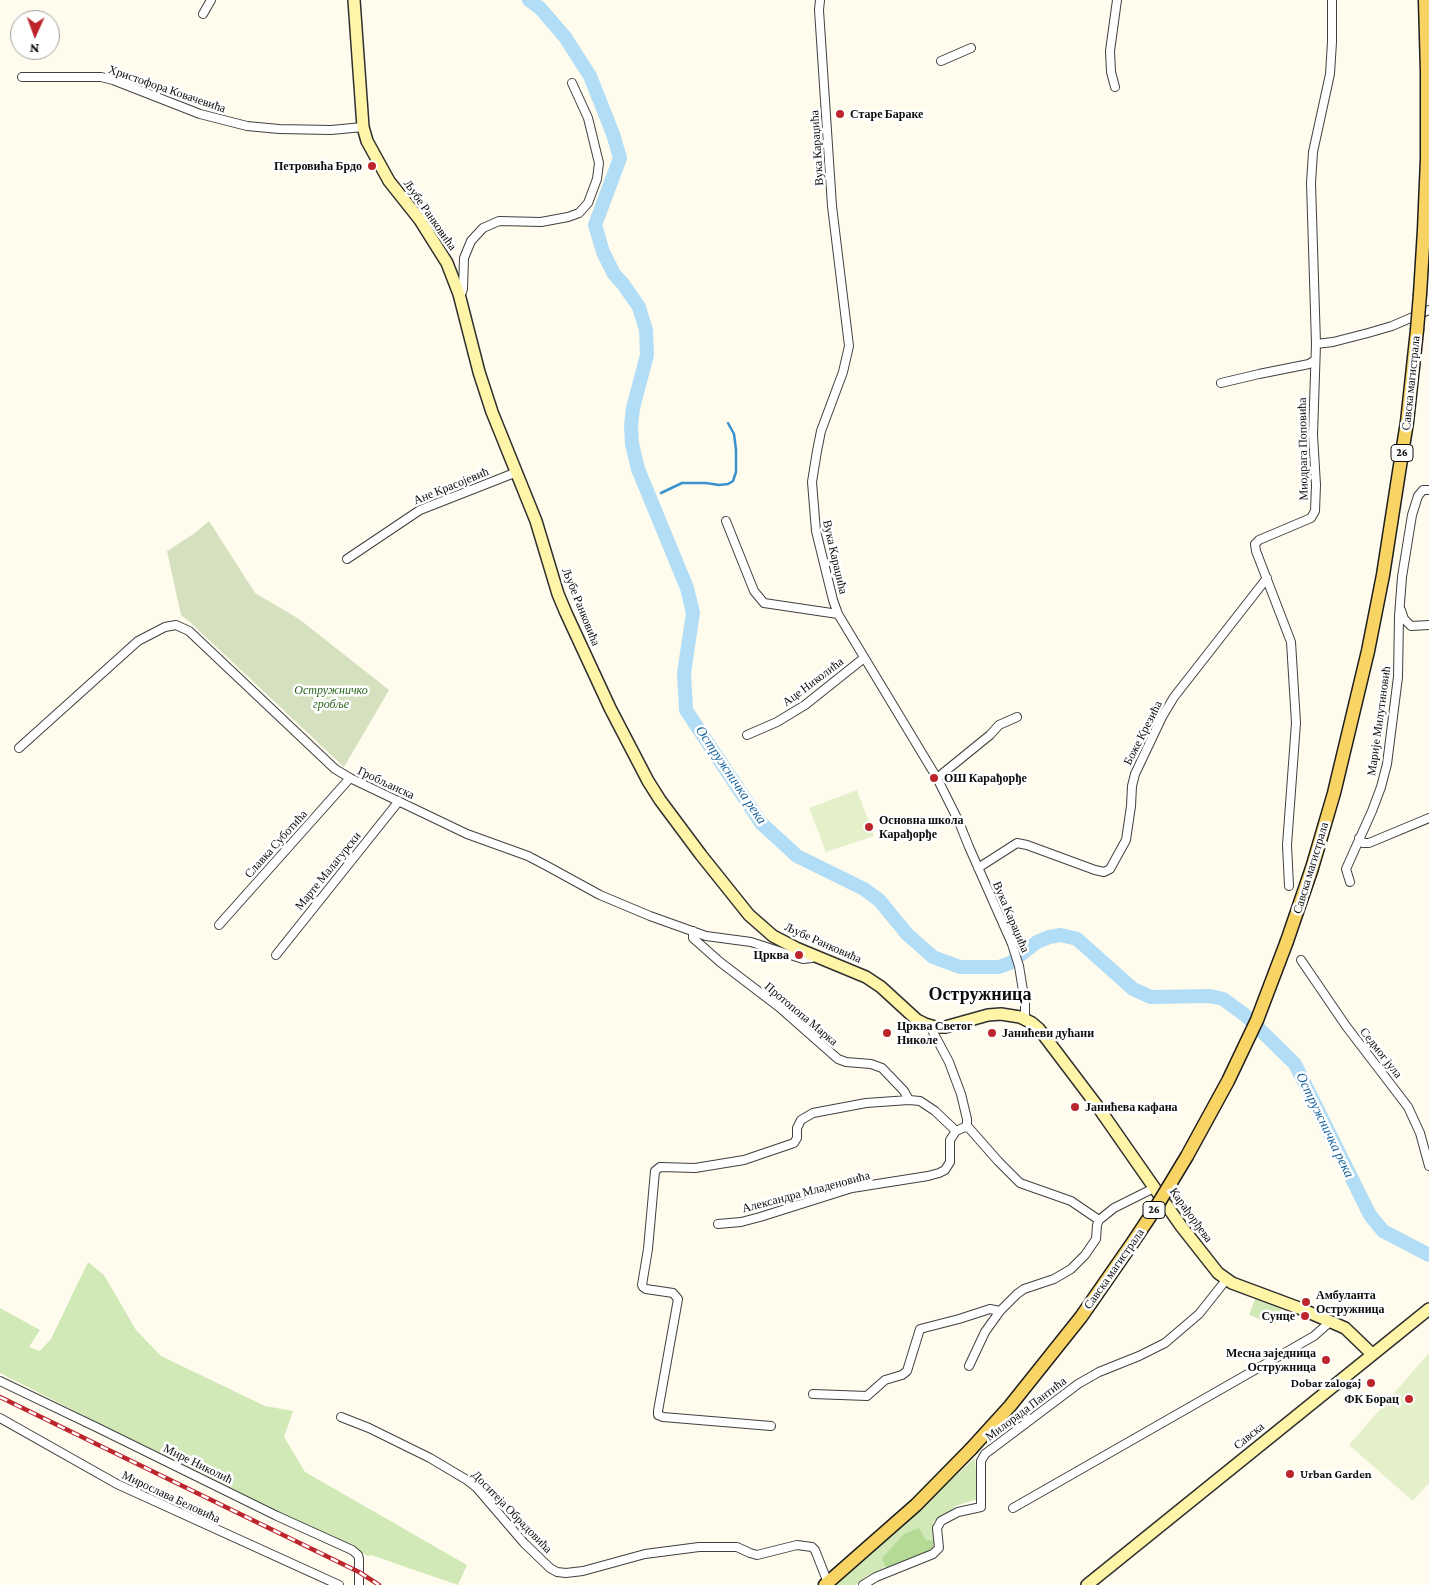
<!DOCTYPE html>
<meta charset="utf-8">
<style>
body{margin:0}
#map{position:relative;width:1429px;height:1585px;overflow:hidden;background:#fffbed;font-family:"Crimson Pro",serif}
canvas{display:block}
.north{position:absolute;left:10px;top:10px;width:50px;height:50px;box-sizing:border-box;background:#fff;border:1px solid #9e9e9e;border-radius:50%;rotate:182deg;font-size:14px;font-weight:700;line-height:20px;text-align:center;color:#0d0d0d}
.north::after{content:'';display:block;margin:auto;width:18px;height:22px;background:#bd252d;clip-path:polygon(50% 0,100% 100%,50% 72%,0 100%)}
</style>
<div id="map">
<canvas width="1429" height="1585"></canvas>
<div class="north">N</div>
</div>
<script>
const context = document.querySelector('canvas').getContext('2d');
context.lineJoin = 'round';
function paint(path, color) { context.fillStyle = color; context.fill(path, 'evenodd'); }
const toPath = rows => new Path2D(rows.map(r => 'M' + r).join(''));
function stroke(path, color, width, dash) { context.strokeStyle = color; context.lineWidth = width; context.lineCap = dash ? 'butt' : 'round'; context.setLineDash(dash || []); context.stroke(path); }
function write(font, color, halo, rows, align = 'center') {
  context.font = font + ' "Crimson Pro",serif'; context.lineWidth = 5; context.setLineDash([]); context.textBaseline = 'middle'; context.strokeStyle = halo; context.fillStyle = color; for (const [text, x, y, turn = 0] of rows) {
    context.save(); context.translate(x, y); context.rotate((+turn || 0) * Math.PI / 180); context.textAlign = isNaN(turn) ? turn : align; if (halo) context.strokeText(text, 0, 0); context.fillText(text, 0, 0); context.restore();
  }
}
const green = toPath([
 [88,1262,104,1275,136,1330,161,1356,265,1406,293,1411,284,1437,305,1472,467,1565,458,1585,371,1555,368,1556,124,1436,0,1373,0,1308,40,1330,29,1347,40,1351,51,1339],
 [1255,1299,1281,1309,1275,1325,1249,1315],
 [975,1458,978,1499,955,1506,952,1510,933,1522,934,1541,932,1552,883,1568,867,1576,856,1585,834,1585,911,1517]
]);
const forest = toPath([
 [919,1528,926,1540,934,1541,932,1552,886,1568,882,1558,904,1534]
]);
const cemetery = toPath([
 [209,521,255,593,299,619,389,690,344,767,191,623,181,615,167,551,195,533]
]);
const pitch = toPath([
 [857,790,874,836,826,852,809,808],
 [1429,1353,1429,1483,1413,1501,1349,1445]
]);
const stream = toPath([
 [661,493,682,483,706,483,719,485,728,484,733,481,736,472,736,450,734,434,728,423]
]);
const river = toPath([
 [529,0,540,8,565,37,590,76,613,134,620,158,595,225,603,252,614,274,623,284,639,307,646,330,647,355,633,408,631,426,632,444,638,469,687,588,693,613,684,673,686,710,761,823,797,856,864,889,879,900,907,934,933,957,960,967,999,967,1010,963,1037,942,1049,937,1061,935,1077,939,1133,989,1151,997,1210,996,1223,999,1245,1015,1295,1064,1370,1215,1383,1231,1429,1255]
]);
const street = toPath([
 [820,0,819,10,832,206,849,346,843,372,821,431,817,451,812,482,816,531,833,600,838,614,937,778,959,822,969,847,1012,944,1019,966,1025,1003,1025,1019],
 [203,14,211,0],
 [941,61,971,48],
 [22,77,101,77,113,80,200,114,247,126,279,129,331,130,363,127],
 [1115,87,1111,72,1110,51,1117,0],
 [459,294,462,292,463,289,464,258,471,241,483,228,499,221,541,222,568,217,579,213,588,203,597,179,599,163,588,118,572,83],
 [1316,344,1333,342,1368,333,1392,326,1429,310],
 [1221,383,1259,374,1309,364,1315,360],
 [726,521,754,591,764,603,838,614],
 [347,559,420,510,517,472],
 [1401,610,1404,619,1411,626,1429,625],
 [747,735,777,722,805,705,864,658],
 [19,748,138,641,165,627,176,625,189,631,335,769,350,778,467,834,528,856,547,866,600,895,650,916,706,936,751,942,803,959,812,958,815,955],
 [937,778,990,735,999,725,1017,717],
 [1359,838,1363,843,1369,843,1429,818],
 [978,868,1017,843,1027,845,1095,870,1104,872,1110,869,1126,840,1131,806,1132,786,1135,774,1162,717,1174,697,1267,578],
 [1350,882,1346,869,1372,811,1381,787,1387,764,1398,677,1399,616,1402,577,1412,515,1418,496,1423,490,1429,490],
 [1289,886,1287,845,1296,723,1291,642,1256,551,1255,544,1259,540,1311,518,1315,511,1316,485,1313,435,1316,344,1311,183,1313,152,1330,74,1332,42,1332,0],
 [219,925,350,778],
 [693,931,693,938,720,962,779,1007,838,1059,846,1062,871,1064,882,1068,904,1091,909,1100],
 [276,955,399,801],
 [1301,960,1346,1026,1408,1107,1420,1133,1429,1166],
 [931,1026,933,1032,949,1062,961,1094,967,1119,967,1127],
 [956,1131,965,1127,969,1128,998,1161,1020,1183,1071,1201,1099,1220],
 [718,1224,741,1222,760,1217,852,1188,928,1176,939,1173,945,1170,950,1162,950,1140,956,1131],
 [969,1366,985,1332,1000,1311,1017,1294,1024,1289,1054,1279,1071,1269,1085,1255,1096,1239,1097,1225,1099,1220,1114,1208,1154,1188],
 [0,1381,98,1428,277,1516,352,1550,358,1555,359,1559,359,1585],
 [813,1394,867,1396,885,1380,902,1375,907,1371,920,1329,959,1319,990,1309,1000,1311],
 [341,1417,369,1428,430,1458,467,1480,476,1487,524,1543,550,1568,557,1572,566,1573,583,1571,645,1554,699,1547,737,1547,750,1553,757,1555,797,1545,812,1547,815,1550,828,1583],
 [0,1418,117,1484,339,1585],
 [771,1426,663,1417,658,1415,658,1411,678,1299,673,1293,646,1289,643,1287,642,1285,648,1249,655,1171,660,1167,695,1168,744,1160,794,1143,797,1138,797,1128,801,1120,813,1113,866,1103,909,1100,920,1101,935,1111,956,1131],
 [1013,1508,1288,1351,1314,1336,1331,1321],
 [863,1585,876,1577,933,1554,939,1548,937,1528,941,1521,958,1512,981,1507,981,1461,985,1454,1078,1384,1099,1372,1139,1356,1165,1343,1199,1314,1226,1280]
]);
const secondary = toPath([
 [354,0,363,127,367,141,389,181,420,220,447,263,459,294,479,372,492,412,536,521,558,594,566,613,610,708,648,781,660,800,701,855,749,915,773,936,796,948,866,977,881,987,917,1020,925,1024,935,1027,945,1027,988,1015,1001,1014,1020,1017,1032,1023,1039,1029,1098,1107,1181,1226,1218,1273,1232,1283,1299,1308,1345,1328,1372,1354],
 [1087,1585,1429,1309]
]);
const primary = toPath([
 [1420,294,1424,230,1427,159,1427,72,1425,0],
 [1287,941,1312,868,1334,793,1368,651,1383,575,1399,472,1407,422,1417,330],
 [825,1585,916,1505,971,1449]
]);
const rail = toPath([
 [0,1397,359,1572,379,1585]
]);
const primaryBridge = toPath([
 [1417,330,1420,294],
 [971,1449,1010,1406,1081,1317,1133,1242,1155,1209,1187,1156,1228,1081,1257,1020,1287,941]
]);
const markers = [
 [840,114,5,"#bd252d"],
 [372,166,5,"#bd252d"],
 [934,778,5,"#bd252d"],
 [869,827,5,"#bd252d"],
 [799,955,5,"#bd252d"],
 [887,1033,5,"#bd252d"],
 [992,1033,5,"#bd252d"],
 [1075,1107,5,"#bd252d"],
 [1306,1302,5,"#bd252d"],
 [1305,1316,5,"#bd252d"],
 [1326,1360,5,"#bd252d"],
 [1371,1383,5,"#bd252d"],
 [1409,1399,5,"#bd252d"],
 [1290,1474,5,"#bd252d"]
];
const shields = [
 [1402,453,22],
 [1154,1210,22]
];
const shieldNames = [
 ["26",1402,453],
 ["26",1154,1210]
];
const streetNames = [
 ["Христофора Ковачевића",167,89,19],
 ["Вука Караџића",817,148,-94],
 ["Љубе Ранковића",430,215,55],
 ["Савска магистрала",1411,383,-84],
 ["Миодрага Поповића",1303,449,-91],
 ["Ане Красојевић",451,486,-22],
 ["Вука Караџића",835,557,77],
 ["Љубе Ранковића",581,607,68],
 ["Аце Николића",813,682,-37],
 ["Марије Милутиновић",1379,721,-82],
 ["Боже Крезића",1143,733,-63],
 ["Гробљанска",386,783,25],
 ["Славка Суботића",276,844,-48],
 ["Савска магистрала",1311,868,-73],
 ["Марте Малагурски",328,871,-51],
 ["Вука Караџића",1011,917,67],
 ["Љубе Ранковића",823,943,24],
 ["Протопопа Марка",801,1014,40],
 ["Седмог јула",1381,1053,52],
 ["Александра Младеновића",806,1192,-15],
 ["Карађорђева",1191,1215,54],
 ["Савска магистрала",1114,1269,-55],
 ["Милорада Пантића",1026,1409,-37],
 ["Савска",1249,1436,-39],
 ["Мире Николић",198,1464,26],
 ["Мирослава Беловића",171,1497,25],
 ["Доситеја Обрадовића",512,1512,46]
];
const poiNames = [
 ["Старе Бараке",850,114],
 ["Петровића Брдо",362,166,"right"],
 ["ОШ Карађорђе",944,778],
 ["Основна школа",879,820],
 ["Карађорђе",879,834],
 ["Црква",789,955,"right"],
 ["Црква Светог",897,1026],
 ["Николе",897,1040],
 ["Јанићеви дућани",1002,1033],
 ["Јанићева кафана",1085,1107],
 ["Амбуланта",1316,1295],
 ["Остружница",1316,1309],
 ["Сунце",1295,1316,"right"],
 ["Месна заједница",1316,1353,"right"],
 ["Остружница",1316,1367,"right"],
 ["Dobar zalogaj",1361,1383,"right"],
 ["ФК Борац",1399,1399,"right"],
 ["Urban Garden",1300,1474]
];
const parkNames = [
 ["Остружничко",331,690],
 ["гробље",331,704]
];
const waterNames = [
 ["Остружничка река",731,775,56],
 ["Остружничка река",1325,1125,64]
];
const districtNames = [
 ["Остружница",980,994]
];
paint(green, '#d1e9b7');
paint(forest, '#b5da96');
paint(cemetery, '#d5e0bf');
paint(pitch, '#e3f0c9');
stroke(stream, '#3992cd', 2.5);
stroke(river, '#b2ddf6', 14);
stroke(street, '#404040', 10);
stroke(secondary, '#2f2f2f', 14);
stroke(primary, '#1e1e1e', 15);
stroke(street, '#fff', 8);
stroke(secondary, '#fff5a8', 11);
stroke(primary, '#f8d464', 12);
stroke(rail, '#bd252d', 4.5);
stroke(rail, '#fff', 2.5, [8]);
stroke(primaryBridge, '#1e1e1e', 15, []);
stroke(primaryBridge, '#f8d464', 12);
for (const [x, y, r, color] of markers) { const dot = new Path2D(); dot.arc(x, y, r, 0, 2 * Math.PI); context.fillStyle = color; context.fill(dot); stroke(dot, '#fff', 2); }
for (const [x, y, w] of shields) { const box = new Path2D(); box.roundRect(x - w / 2, y - 8.5, w, 17, 4); context.fillStyle = '#fff'; context.fill(box); stroke(box, '#0d0d0d', 1); }
write('bold 11px', '#0d0d0d', null, shieldNames);
write('12px', '#0d0d0d', '#fff', streetNames);
write('bold 12px', '#0d0d0d', '#fff', poiNames, 'left');
write('italic 12px', '#2c651d', '#fff', parkNames);
write('italic 14px', '#17649f', '#fff', waterNames);
write('bold 18px', '#0d0d0d', '#fff', districtNames);
</script>
